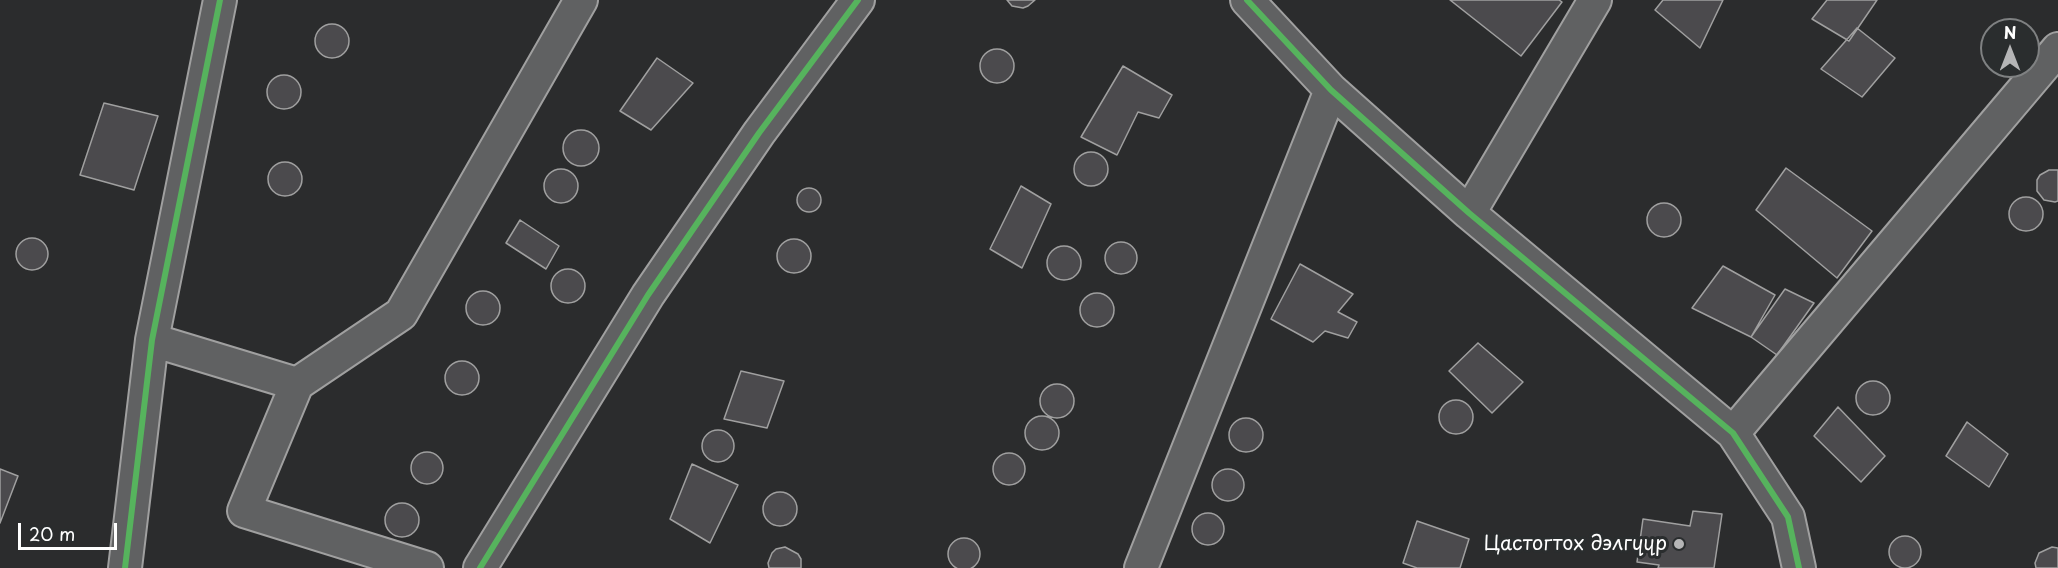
<!DOCTYPE html>
<meta charset="utf-8">
<style>
body{margin:0}
#map{position:relative;width:2058px;height:568px;overflow:hidden;background:#2b2c2d;font-family:"Playpen Sans",sans-serif}
canvas{display:block}
.north{position:absolute;left:1980px;top:18px;width:60px;height:60px;box-sizing:border-box;background:#2a2d2e;border:2px solid #7f8182;border-radius:50%;rotate:0deg;font-size:16px;font-weight:700;line-height:24px;text-align:center;color:#fff}
.north::after{content:'';display:block;margin:auto;width:21px;height:27px;background:#b5b5b6;clip-path:polygon(50% 0,100% 100%,50% 72%,0 100%)}
.scale{position:absolute;left:18px;top:523px;width:99px;height:27px;box-sizing:border-box;border:3px solid #fff;border-top:0;padding-left:8px;font-size:18px;line-height:21px;white-space:nowrap;color:#fff;-webkit-text-stroke:4px #2a2d2e;paint-order:stroke}
</style>
<div id="map">
<canvas width="2058" height="568"></canvas>
<div class="north">N</div>
<div class="scale">20 m</div>
</div>
<script>
const context = document.querySelector('canvas').getContext('2d');
context.lineJoin = 'round';
function paint(path, color) { context.fillStyle = color; context.fill(path, 'evenodd'); }
const toPath = rows => new Path2D(rows.map(r => 'M' + r).join(''));
function stroke(path, color, width, dash) { context.strokeStyle = color; context.lineWidth = width; context.lineCap = dash ? 'butt' : 'round'; context.setLineDash(dash || []); context.stroke(path); }
function write(font, color, halo, rows, align = 'center') {
  context.font = font + ' "Playpen Sans",sans-serif'; context.lineWidth = 6; context.setLineDash([]); context.textBaseline = 'middle'; context.strokeStyle = halo; context.fillStyle = color; for (const [text, x, y, turn = 0] of rows) {
    context.save(); context.translate(x, y); context.rotate((+turn || 0) * Math.PI / 180); context.textAlign = isNaN(turn) ? turn : align; if (halo) context.strokeText(text, 0, 0); context.fillText(text, 0, 0); context.restore();
  }
}
const building = toPath([
 [1007,0,1035,0,1028,6,1023,8,1012,6,1007,0],
 [1450,0,1559,0,1562,2,1521,56,1450,0],
 [1663,0,1723,0,1700,48,1655,10,1663,0],
 [1827,0,1877,0,1849,41,1812,19,1827,0],
 '315 41a17 17 0 1 1 34 0a17 17 0 1 1-34 0Z',
 [1857,28,1895,58,1862,97,1821,69,1857,28],
 '980 66a17 17 0 1 1 34 0a17 17 0 1 1-34 0Z',
 [657,58,693,83,651,130,620,111,657,58],
 [1123,66,1172,95,1159,118,1138,112,1117,155,1081,137,1123,66],
 '267 92a17 17 0 1 1 34 0a17 17 0 1 1-34 0Z',
 [104,103,158,116,134,190,80,175,104,103],
 '563 148a18 18 0 1 1 36 0a18 18 0 1 1-36 0Z',
 '1074 169a17 17 0 1 1 34 0a17 17 0 1 1-34 0Z',
 '268 179a17 17 0 1 1 34 0a17 17 0 1 1-34 0Z',
 [1786,168,1872,231,1837,278,1756,210,1786,168],
 '544 186a17 17 0 1 1 34 0a17 17 0 1 1-34 0Z',
 [2049,170,2058,170,2058,201,2055,202,2044,200,2037,191,2037,180,2040,175,2049,170],
 [1021,186,1051,204,1022,268,990,249,1021,186],
 '797 200a12 12 0 1 1 24 0a12 12 0 1 1-24 0Z',
 '2009 214a17 17 0 1 1 34 0a17 17 0 1 1-34 0Z',
 '1647 220a17 17 0 1 1 34 0a17 17 0 1 1-34 0Z',
 [520,220,559,246,546,269,506,243,520,220],
 '16 254a16 16 0 1 1 32 0a16 16 0 1 1-32 0Z',
 '777 256a17 17 0 1 1 34 0a17 17 0 1 1-34 0Z',
 '1105 258a16 16 0 1 1 32 0a16 16 0 1 1-32 0Z',
 '1047 263a17 17 0 1 1 34 0a17 17 0 1 1-34 0Z',
 [1300,264,1353,294,1338,312,1357,322,1348,338,1325,331,1313,342,1271,319,1300,264],
 [1723,266,1775,295,1751,337,1692,308,1723,266],
 '551 286a17 17 0 1 1 34 0a17 17 0 1 1-34 0Z',
 [1785,289,1814,303,1777,355,1751,337,1785,289],
 '466 308a17 17 0 1 1 34 0a17 17 0 1 1-34 0Z',
 '1080 310a17 17 0 1 1 34 0a17 17 0 1 1-34 0Z',
 [1478,343,1523,382,1492,413,1449,371,1478,343],
 '445 378a17 17 0 1 1 34 0a17 17 0 1 1-34 0Z',
 [741,371,784,381,767,428,724,419,741,371],
 '1856 398a17 17 0 1 1 34 0a17 17 0 1 1-34 0Z',
 '1040 401a17 17 0 1 1 34 0a17 17 0 1 1-34 0Z',
 '1439 417a17 17 0 1 1 34 0a17 17 0 1 1-34 0Z',
 [1838,407,1885,456,1861,482,1814,436,1838,407],
 '1025 433a17 17 0 1 1 34 0a17 17 0 1 1-34 0Z',
 '1229 435a17 17 0 1 1 34 0a17 17 0 1 1-34 0Z',
 [1967,422,2008,454,1989,487,1946,456,1967,422],
 '702 446a16 16 0 1 1 32 0a16 16 0 1 1-32 0Z',
 '411 468a16 16 0 1 1 32 0a16 16 0 1 1-32 0Z',
 '993 469a16 16 0 1 1 32 0a16 16 0 1 1-32 0Z',
 [692,464,738,485,710,543,670,519,692,464],
 '1212 485a16 16 0 1 1 32 0a16 16 0 1 1-32 0Z',
 [0,469,18,476,0,523,0,469],
 '763 509a17 17 0 1 1 34 0a17 17 0 1 1-34 0Z',
 '385 520a17 17 0 1 1 34 0a17 17 0 1 1-34 0Z',
 [1693,511,1722,514,1714,568,1658,568,1659,565,1637,562,1643,519,1690,526,1693,511],
 '1192 529a16 16 0 1 1 32 0a16 16 0 1 1-32 0Z',
 [1417,521,1469,539,1460,568,1417,568,1403,563,1417,521],
 '1889 552a16 16 0 1 1 32 0a16 16 0 1 1-32 0Z',
 '948 554a16 16 0 1 1 32 0a16 16 0 1 1-32 0Z',
 [785,547,798,554,801,559,801,568,769,568,768,563,772,553,776,549,785,547],
 [2052,547,2058,548,2058,568,2036,568,2035,563,2039,553,2052,547]
]);
const minor = toPath([
 [1247,0,1331,90,1469,213,1733,433,1788,517,1799,568],
 [1469,213,1595,0],
 [152,340,297,384,244,511,427,568],
 [297,384,401,314,581,0],
 [1733,433,2058,49],
 [125,568,152,340,220,0],
 [480,568,648,295,759,133,858,0],
 [1141,568,1331,90]
]);
const cycleway = toPath([
 [1247,0,1331,90,1469,213,1733,433,1788,517,1799,568],
 [125,568,152,340,220,0],
 [480,568,648,295,759,133,858,0]
]);
const markers = [
 [1679,544,6,"#b5b5b6"]
];
const poiNames = [
 ["Цастогтох дэлгүүр",1667,544]
];
paint(building, '#4b4a4d');
stroke(building, '#a0a0a0', 1.5);
stroke(minor, '#a0a0a0', 36);
stroke(minor, '#606162', 32);
stroke(cycleway, '#56b35d', 6);
for (const [x, y, r, color] of markers) { const dot = new Path2D(); dot.arc(x, y, r, 0, 2 * Math.PI); context.fillStyle = color; context.fill(dot); stroke(dot, '#2a2d2e', 2); }
write('20px', '#fff', '#2a2d2e', poiNames, 'right');
</script>
